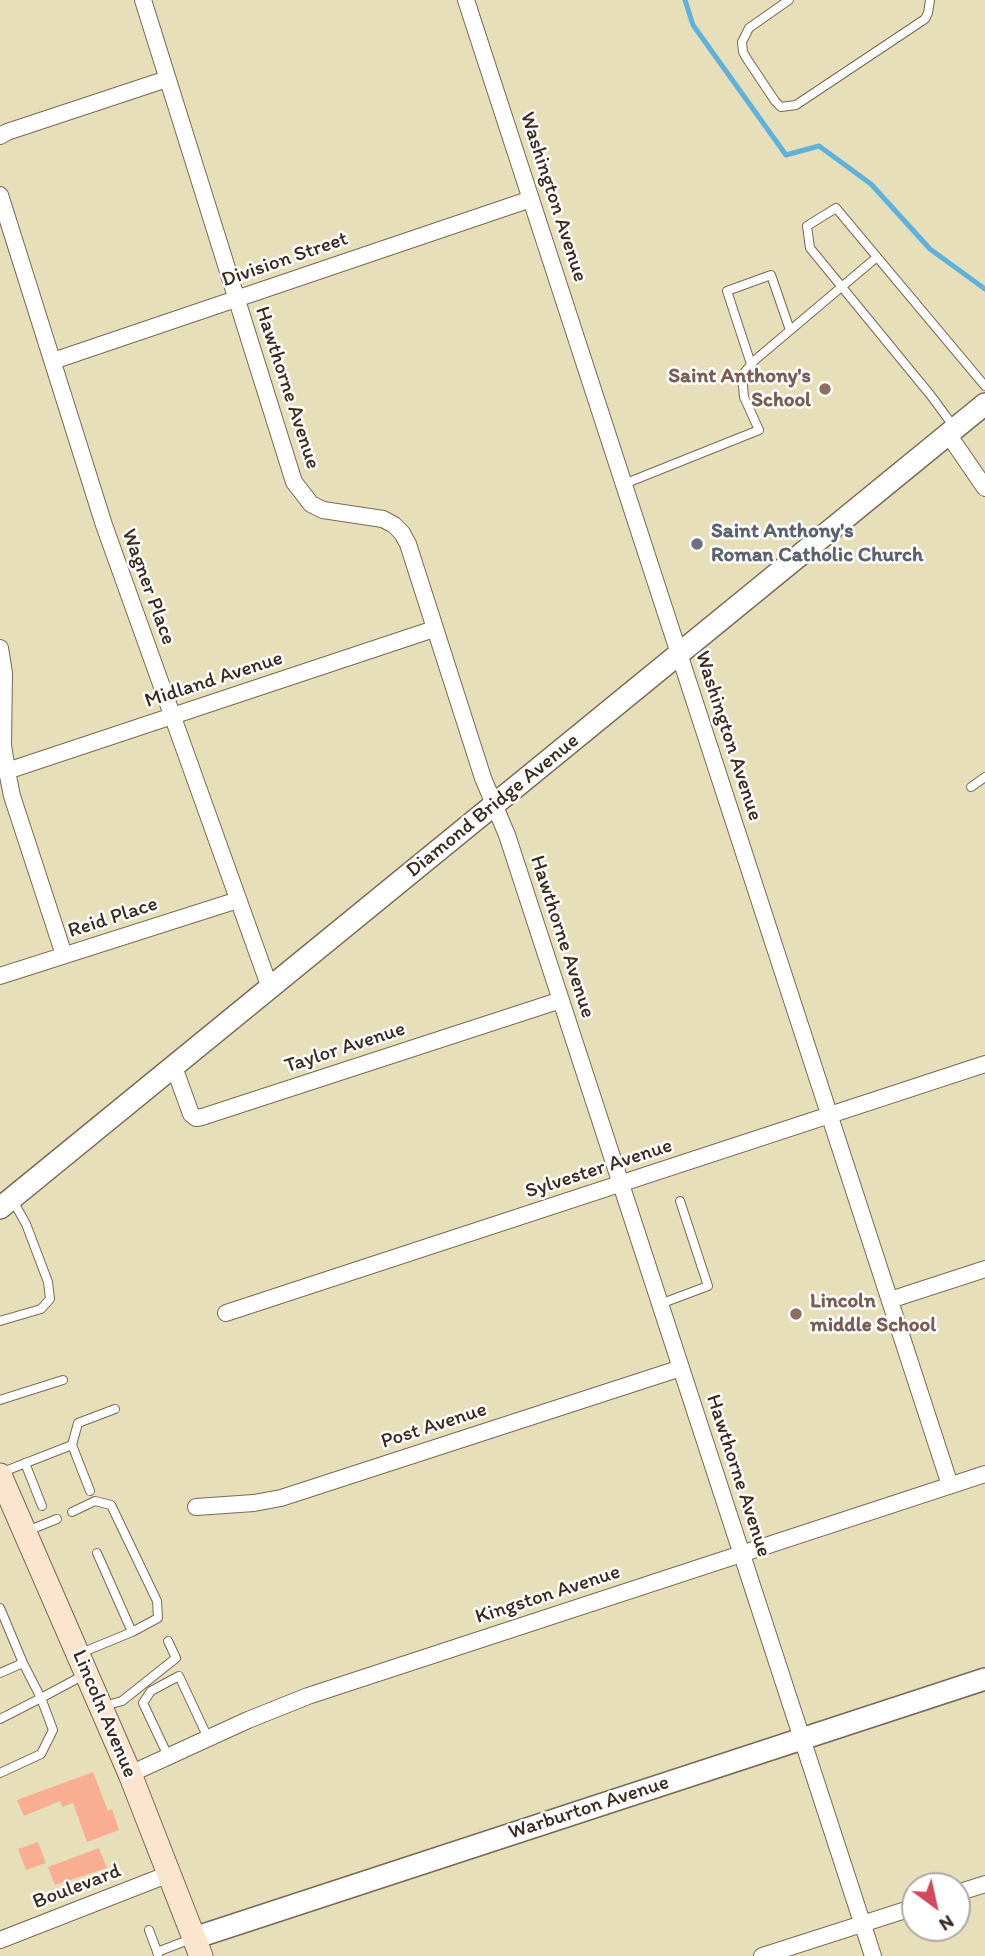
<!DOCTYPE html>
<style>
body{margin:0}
#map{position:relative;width:985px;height:1956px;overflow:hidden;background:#e7dfba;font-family:Itim,sans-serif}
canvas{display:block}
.north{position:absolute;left:901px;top:1872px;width:70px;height:70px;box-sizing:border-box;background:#fff;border:2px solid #b1aaa5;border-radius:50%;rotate:147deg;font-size:19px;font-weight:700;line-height:28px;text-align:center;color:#3b2a1e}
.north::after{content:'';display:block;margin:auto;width:24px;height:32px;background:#d1495b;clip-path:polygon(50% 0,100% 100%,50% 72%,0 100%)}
</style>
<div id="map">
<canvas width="985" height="1956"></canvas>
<div class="north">N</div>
</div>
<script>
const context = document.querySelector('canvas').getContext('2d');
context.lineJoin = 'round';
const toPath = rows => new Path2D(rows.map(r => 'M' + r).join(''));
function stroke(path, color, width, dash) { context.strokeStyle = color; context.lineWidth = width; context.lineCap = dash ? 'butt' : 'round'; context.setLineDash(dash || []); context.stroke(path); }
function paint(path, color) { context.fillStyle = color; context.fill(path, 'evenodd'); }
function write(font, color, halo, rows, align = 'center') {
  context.font = font + ' Itim,sans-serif'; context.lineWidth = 5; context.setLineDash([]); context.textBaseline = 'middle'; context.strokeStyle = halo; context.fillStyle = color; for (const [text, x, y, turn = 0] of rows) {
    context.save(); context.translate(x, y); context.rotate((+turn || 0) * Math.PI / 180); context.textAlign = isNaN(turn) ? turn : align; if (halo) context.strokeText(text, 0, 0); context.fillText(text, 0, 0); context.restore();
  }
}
const stream = toPath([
 [685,0,693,25,786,155,819,146,871,184,930,249,985,289]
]);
const building = toPath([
 [93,1772,108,1811,112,1809,119,1830,87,1842,73,1803,62,1807,60,1801,24,1816,17,1800],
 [38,1842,46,1863,26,1870,18,1849],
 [99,1848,107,1868,55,1885,48,1867]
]);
const service = toPath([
 [789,0,749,28,742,42,743,52,747,59,775,101,781,107,796,105,925,19,928,13,930,0],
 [751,364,727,291,771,275,790,330],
 [954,427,932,397,810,248,807,226,836,208,985,386],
 [624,484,759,430,744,397,742,375,755,360,877,257],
 [971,787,985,777],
 [660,1304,708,1286,680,1201],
 [0,1321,41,1309,50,1299,48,1282,26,1224,12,1199],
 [0,1400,63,1380],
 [72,1445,78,1423,115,1409],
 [25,1463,42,1506],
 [0,1473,72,1445,90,1491],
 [72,1512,95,1501,111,1505,157,1601,158,1618,132,1632],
 [27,1531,57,1519],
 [0,1608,23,1663,0,1673],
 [81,1653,132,1632,97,1553],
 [104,1706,122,1701,176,1658,168,1641],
 [0,1719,41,1698,23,1663],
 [168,1756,143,1703,151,1691,179,1676,208,1738],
 [0,1773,41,1754,53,1730,41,1698,84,1675],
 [149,1930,158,1954],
 [157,1952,191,1939]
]);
const minor = toPath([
 [143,0,294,482,311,504,323,510,383,519,394,525,402,533,408,544,483,778,507,835,873,1956],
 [466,0,950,1485],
 [0,136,7,132,167,79],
 [0,195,104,525,270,988],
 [53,361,531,199],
 [948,434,985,488],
 [0,648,4,673,3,745,7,771,12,796,64,955],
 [7,771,434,629],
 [0,976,238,900],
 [174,1067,191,1114,196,1118,202,1117,561,1000],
 [890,1300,985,1269],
 [226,1313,985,1064],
 [196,1507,254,1503,281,1498,681,1368],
 [130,1774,248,1720,308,1696,985,1474],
 [957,1893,985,1884],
 [0,1940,169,1874],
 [762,1956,915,1907]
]);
const tertiary = toPath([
 [0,1208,985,404],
 [194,1938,985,1679]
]);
const secondary = toPath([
 [0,1475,130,1774,201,1956]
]);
const markers = [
 [825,389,7,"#8d6e63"],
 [697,544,7,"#6b7280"],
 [796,1314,7,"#8d6e63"]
];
const streetNames = [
 ["Washington Avenue",553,197,72],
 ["Division Street",285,260,-19],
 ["Hawthorne Avenue",287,388,72],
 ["Wagner Place",148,587,70],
 ["Midland Avenue",214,680,-18],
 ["Washington Avenue",728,736,72],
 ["Diamond Bridge Avenue",493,806,-39],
 ["Reid Place",113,918,-18],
 ["Hawthorne Avenue",562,937,72],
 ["Taylor Avenue",345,1048,-18],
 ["Sylvester Avenue",599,1169,-18],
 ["Post Avenue",434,1426,-18],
 ["Hawthorne Avenue",738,1476,72],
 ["Kingston Avenue",548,1595,-18],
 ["Lincoln Avenue",104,1714,67],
 ["Warburton Avenue",589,1808,-18],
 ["Boulevard",77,1887,-21]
];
const educationNames = [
 ["Saint Anthony's",811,377],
 ["School",811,401],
 ["Lincoln",810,1302,"left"],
 ["middle School",810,1326,"left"]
];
const worshipNames = [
 ["Saint Anthony's",711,532],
 ["Roman Catholic Church",711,556]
];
stroke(stream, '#5eb1da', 5);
paint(building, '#faae91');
stroke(service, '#776955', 10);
stroke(minor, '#776955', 18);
stroke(tertiary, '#776955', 24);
stroke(secondary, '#776955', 25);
stroke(service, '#fff', 8);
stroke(minor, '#fff', 16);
stroke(tertiary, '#fff', 21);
stroke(secondary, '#fbe5cf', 23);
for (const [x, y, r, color] of markers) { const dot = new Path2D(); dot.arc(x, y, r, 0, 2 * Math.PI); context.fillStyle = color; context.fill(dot); stroke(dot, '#fff', 2.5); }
write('21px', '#3b2a1e', '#fff', streetNames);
write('bold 21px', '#785e54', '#fff', educationNames, 'right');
write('bold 21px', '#5b616d', '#fff', worshipNames, 'left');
</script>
